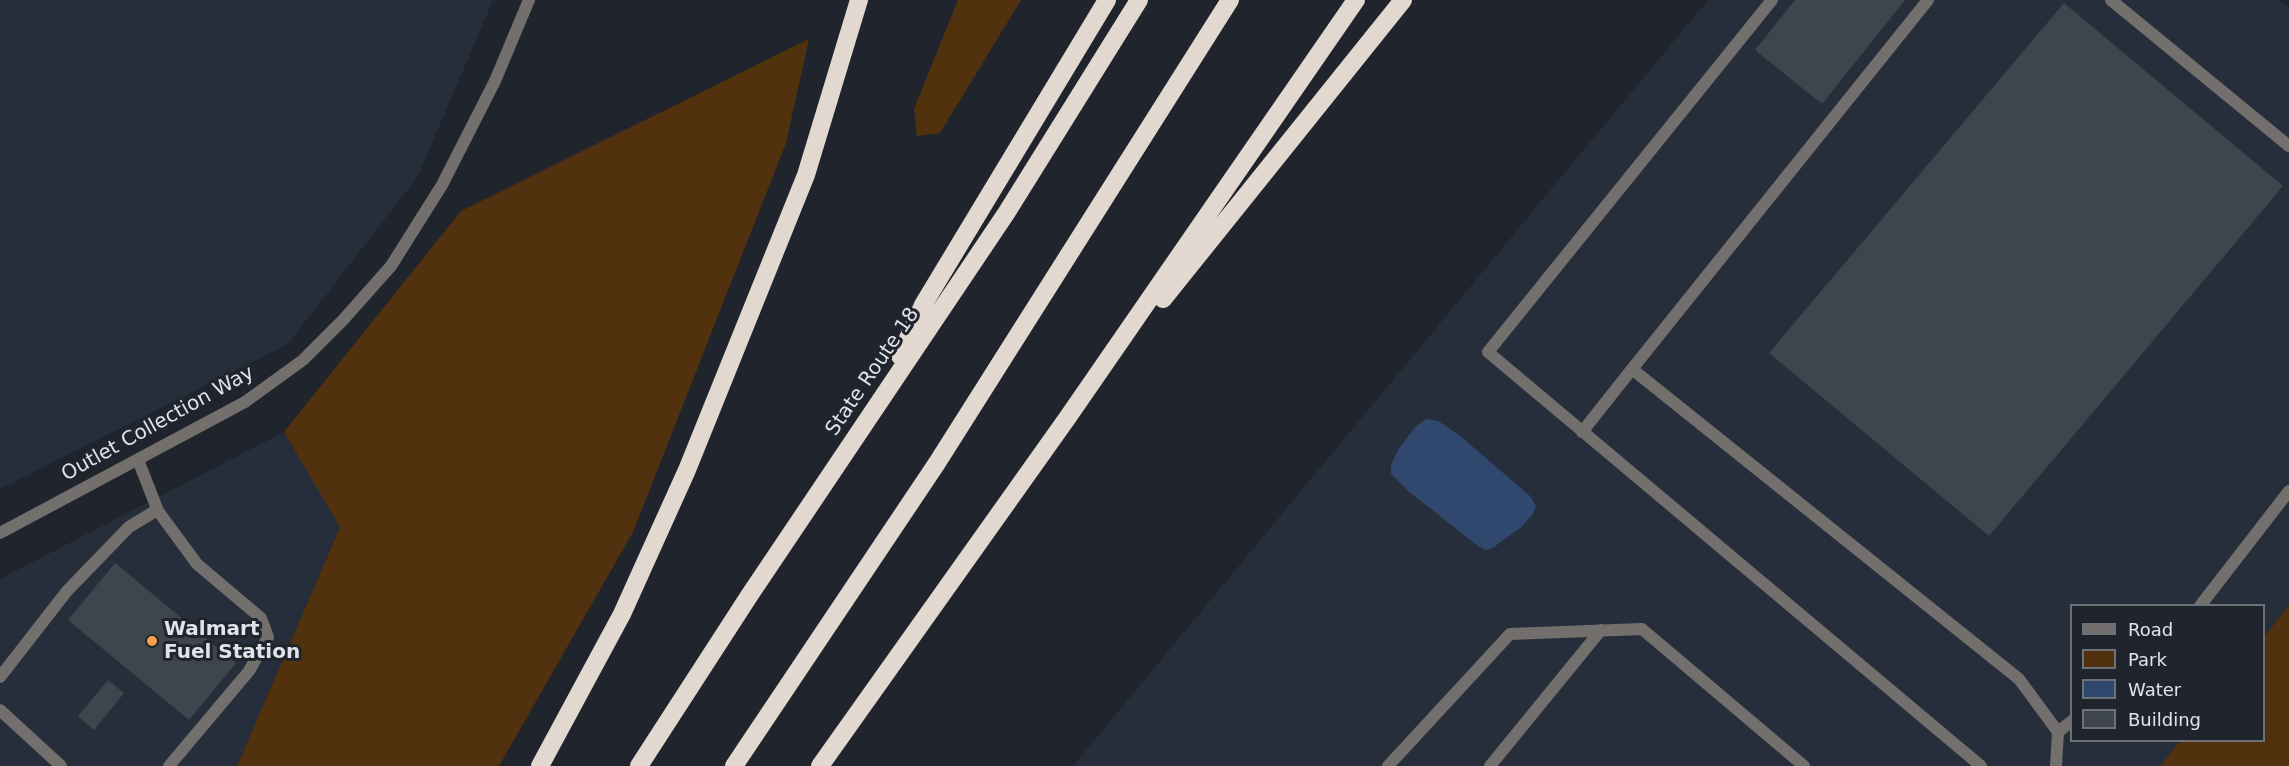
<!DOCTYPE html>
<style>
body{margin:0}
#map{position:relative;width:2289px;height:766px;overflow:hidden;background:#20252d;font-family:"DejaVu Sans",sans-serif}
canvas{display:block}
.legend{position:absolute;left:2070px;top:604px;width:195px;height:138px;box-sizing:border-box;background:#20252d;border:2px solid #6d7178;margin:0;padding:8px 10px;list-style:none;font-size:18px;color:#e0e3e9}
.legend li{display:flex;align-items:center;gap:12px;height:30px}
.legend b{width:30px;border:2px solid #6d7178}
</style>
<div id="map">
<canvas width="2289" height="766"></canvas>
<ul class="legend">
<li><b style="height:8px;background:#736f6c"></b>Road</li>
<li><b style="height:16px;background:#52310f"></b>Park</li>
<li><b style="height:16px;background:#31486e"></b>Water</li>
<li><b style="height:16px;background:#3f454d"></b>Building</li>
</ul>
</div>
<script>
const context = document.querySelector('canvas').getContext('2d');
context.lineJoin = 'round';
function paint(path, color) { context.fillStyle = color; context.fill(path, 'evenodd'); }
const toPath = rows => new Path2D(rows.map(r => 'M' + r).join(''));
function stroke(path, color, width, dash) { context.strokeStyle = color; context.lineWidth = width; context.lineCap = dash ? 'butt' : 'round'; context.setLineDash(dash || []); context.stroke(path); }
function write(font, color, halo, rows, align = 'center') {
  context.font = font + ' "DejaVu Sans",sans-serif'; context.lineWidth = 6; context.setLineDash([]); context.textBaseline = 'middle'; context.strokeStyle = halo; context.fillStyle = color; for (const [text, x, y, turn = 0] of rows) {
    context.save(); context.translate(x, y); context.rotate((+turn || 0) * Math.PI / 180); context.textAlign = isNaN(turn) ? turn : align; if (halo) context.strokeText(text, 0, 0); context.fillText(text, 0, 0); context.restore();
  }
}
const built = toPath([
 [0,0,493,0,418,176,288,344,0,489],
 [1708,0,2279,0,2289,8,2289,605,2264,637,2264,606,2072,606,2072,740,2180,741,2160,766,1073,766],
 [284,432,340,526,237,766,0,766,0,579]
]);
const green = toPath([
 [958,0,1021,0,940,133,917,136,914,109],
 [809,39,786,143,633,532,499,766,237,766,340,527,284,432,461,211],
 [2289,605,2289,766,2160,766,2180,741,2264,740,2264,637]
]);
const water = toPath([
 [1426,419,1438,421,1459,435,1530,496,1536,506,1533,514,1520,528,1494,547,1486,550,1478,546,1408,491,1391,474,1391,465,1398,450,1415,427]
]);
const building = toPath([
 [1795,0,1905,0,1822,104,1755,50],
 [2064,3,2283,186,1989,536,1769,353],
 [115,563,236,663,189,720,68,620],
 [108,680,124,693,94,730,78,716]
]);
const service = toPath([
 [1772,0,1488,352,1981,766],
 [1928,0,1632,369,2019,679,2058,732,2056,766],
 [2111,0,2289,146],
 [1582,432,1632,369],
 [138,460,158,511,197,564,261,618,268,637,249,671,169,766],
 [2200,606,2289,491],
 [0,677,67,591,129,527,157,510],
 [0,710,61,766],
 [2058,732,2072,721],
 [1388,766,1510,634,1642,629,1804,766],
 [1490,766,1601,630]
]);
const tertiary = toPath([
 [0,533,245,402,303,360,343,320,391,266,442,185,495,81,529,0]
]);
const motorway = toPath([
 [1163,299,1403,0],
 [900,356,923,305,1107,0],
 [540,766,622,614,687,470,806,175,859,0],
 [639,766,749,596,1007,212,1139,0],
 [734,766,937,463,1230,0],
 [820,766,1068,417,1356,0]
]);
const markers = [
 [152,641,6,"#f7a14a"]
];
const streetNames = [
 ["State Route 18",873,372,-56],
 ["Outlet Collection Way",158,424,-29]
];
const poiNames = [
 ["Walmart",164,630],
 ["Fuel Station",164,653]
];
paint(built, '#262e3b');
paint(green, '#52310f');
paint(water, '#31486e');
paint(building, '#3f454d');
stroke(service, '#736f6c', 12);
stroke(tertiary, '#736f6c', 12);
stroke(motorway, '#e2d8cf', 18);
for (const [x, y, r, color] of markers) { const dot = new Path2D(); dot.arc(x, y, r, 0, 2 * Math.PI); context.fillStyle = color; context.fill(dot); stroke(dot, '#20252d', 2); }
write('20px', '#e0e3e9', '#20252d', streetNames);
write('bold 20px', '#e0e3e9', '#20252d', poiNames, 'left');
</script>
